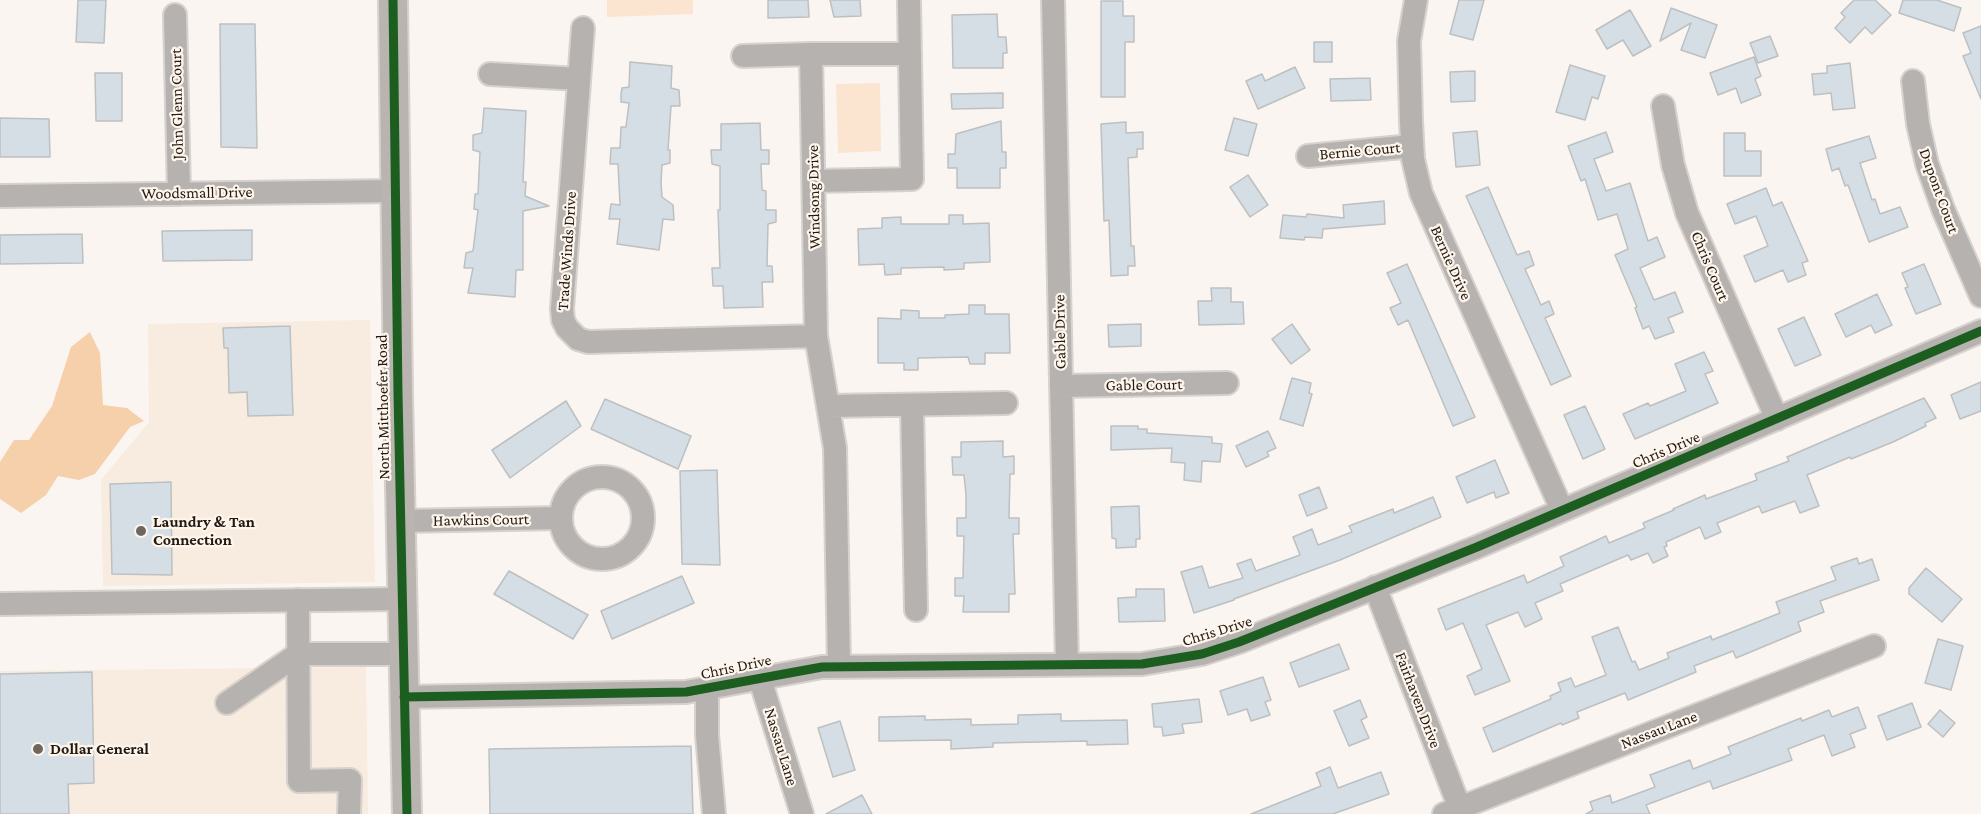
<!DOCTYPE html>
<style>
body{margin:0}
canvas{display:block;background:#faf5f0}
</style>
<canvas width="1981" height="814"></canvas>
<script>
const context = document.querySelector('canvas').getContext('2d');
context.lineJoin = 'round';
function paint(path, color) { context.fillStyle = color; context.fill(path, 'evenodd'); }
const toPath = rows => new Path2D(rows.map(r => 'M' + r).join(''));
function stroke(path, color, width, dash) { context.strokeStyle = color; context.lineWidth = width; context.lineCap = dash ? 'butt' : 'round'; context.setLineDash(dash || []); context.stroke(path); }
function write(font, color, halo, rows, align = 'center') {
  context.font = font + ' "Crimson Pro",serif'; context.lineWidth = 4.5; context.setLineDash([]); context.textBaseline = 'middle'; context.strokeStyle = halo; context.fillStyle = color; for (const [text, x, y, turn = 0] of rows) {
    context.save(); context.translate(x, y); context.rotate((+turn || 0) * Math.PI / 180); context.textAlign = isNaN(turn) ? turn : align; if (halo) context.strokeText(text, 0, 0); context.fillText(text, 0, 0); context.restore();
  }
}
const built = toPath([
 [370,320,375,582,103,586,101,480,149,422,148,324],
 [366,667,368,814,0,814,0,671]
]);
const green = toPath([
 [607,0,693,0,693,14,607,17],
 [880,83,881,151,838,153,836,84]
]);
const forest = toPath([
 [90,332,100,353,103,405,127,408,144,421,130,427,95,474,79,480,58,476,46,495,21,513,0,499,0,462,14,440,29,440,52,406,71,347]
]);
const building = toPath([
 [78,0,106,0,104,43,76,42,78,0],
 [768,0,808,0,809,17,768,18,768,0],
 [830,0,860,0,861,16,834,17,830,0],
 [1459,0,1484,0,1473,40,1450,34,1459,0],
 [1854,0,1875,0,1891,15,1872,34,1865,27,1850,43,1835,28,1845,17,1841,13,1854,0],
 [1903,0,1937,0,1961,8,1954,31,1899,13,1903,0],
 [1101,1,1123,1,1123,16,1134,16,1134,42,1125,42,1125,97,1101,97,1101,1],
 [1671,8,1717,25,1705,58,1681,50,1691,23,1660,41,1671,8],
 [1630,10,1651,46,1633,56,1623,40,1607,49,1596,30,1630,10],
 [997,14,998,37,1006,37,1007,53,1003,53,1003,68,953,68,952,15,997,14],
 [220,24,255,24,257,148,221,147,220,24],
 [1981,26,1981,99,1963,56,1971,53,1963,33,1981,26],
 [1770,36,1778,56,1758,63,1750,43,1770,36],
 [1314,42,1332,42,1332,62,1314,62,1314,42],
 [1754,57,1761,76,1755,79,1761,95,1741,103,1736,88,1718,95,1710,73,1754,57],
 [630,62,672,66,671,88,679,90,680,106,671,106,668,150,670,150,670,163,662,165,661,182,662,197,673,205,674,220,663,219,659,250,617,244,620,219,609,219,611,204,620,205,618,164,610,164,611,148,620,148,621,127,626,127,629,103,621,102,621,94,622,88,629,87,630,62],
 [1850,63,1855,108,1833,110,1831,93,1814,95,1812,74,1827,73,1827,66,1850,63],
 [1570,65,1605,76,1598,99,1592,97,1585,120,1556,112,1570,65],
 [1295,67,1305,88,1258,109,1246,81,1262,74,1265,81,1295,67],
 [1475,71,1475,101,1451,102,1450,72,1475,71],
 [95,73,122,73,122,121,96,121,95,73],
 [1370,78,1371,100,1331,101,1330,79,1370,78],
 [1003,93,1003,108,952,109,951,94,1003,93],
 [484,108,526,111,523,182,526,182,525,196,549,206,523,211,523,270,516,270,515,297,468,293,473,268,464,268,466,253,473,251,478,210,474,209,475,194,478,194,480,152,473,150,473,135,482,133,484,108],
 [0,118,49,119,50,157,0,157,0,118],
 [1234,118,1257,124,1248,156,1225,150,1234,118],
 [1001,121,1002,152,1006,152,1006,168,1000,168,1000,188,957,188,957,168,948,168,948,154,955,154,956,134,1001,121],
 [1126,122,1126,133,1143,132,1143,149,1137,149,1137,157,1128,158,1131,246,1134,246,1135,266,1128,266,1128,275,1111,276,1109,220,1104,221,1101,124,1126,122],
 [760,123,761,150,769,150,769,164,761,164,762,190,766,191,766,210,776,210,776,222,768,224,767,266,772,266,773,282,762,282,763,307,724,308,723,286,713,286,712,268,720,268,718,210,720,210,720,166,712,164,711,150,721,150,721,124,760,123],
 [1477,131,1480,165,1456,167,1453,133,1477,131],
 [1606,132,1613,152,1594,159,1606,191,1630,183,1648,241,1657,237,1665,257,1640,268,1654,300,1675,292,1683,312,1668,318,1674,332,1655,339,1649,326,1643,329,1635,308,1637,307,1615,255,1628,249,1617,214,1598,220,1585,179,1581,181,1568,146,1606,132],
 [1724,133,1745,133,1745,151,1761,151,1761,176,1724,176,1724,133],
 [1869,136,1876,158,1860,163,1872,200,1875,199,1880,214,1900,207,1908,227,1869,242,1848,185,1845,186,1839,168,1832,171,1826,149,1869,136],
 [1248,175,1268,205,1250,217,1230,187,1248,175],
 [1488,187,1517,255,1529,251,1534,265,1525,269,1541,305,1549,301,1554,314,1545,318,1571,376,1551,385,1466,196,1488,187],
 [1766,188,1773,206,1782,202,1808,261,1802,263,1806,275,1788,282,1783,270,1755,282,1744,256,1768,246,1756,216,1735,224,1727,204,1766,188],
 [1384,201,1385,224,1323,229,1322,238,1305,237,1304,240,1280,238,1283,215,1306,217,1307,214,1344,218,1343,205,1384,201],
 [949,215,963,215,963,224,989,223,990,262,964,263,964,269,944,270,944,267,901,268,901,274,885,275,884,264,859,265,858,229,882,228,882,218,901,217,901,224,949,224,949,215],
 [252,230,252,260,163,261,162,231,252,230],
 [82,234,83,263,0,264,0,235,82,234],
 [1407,264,1475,417,1453,426,1408,320,1398,325,1390,308,1401,303,1387,273,1407,264],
 [1924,264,1941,304,1916,314,1905,288,1908,287,1902,273,1924,264],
 [1211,288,1231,288,1231,302,1243,302,1244,324,1199,325,1198,301,1212,301,1211,288],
 [1877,294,1892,325,1875,333,1871,325,1846,337,1835,314,1877,294],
 [969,305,985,305,985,314,1009,314,1010,353,985,353,985,364,970,364,968,357,918,358,918,370,904,370,904,363,878,363,878,318,901,319,901,310,919,311,919,318,945,318,945,315,969,314,969,305],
 [1804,317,1821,355,1795,366,1778,329,1804,317],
 [1141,324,1141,346,1109,347,1108,325,1141,324],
 [1292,324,1310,350,1291,364,1272,339,1292,324],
 [290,326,293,415,248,416,247,392,229,393,228,348,224,348,223,328,290,326],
 [1704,352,1713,371,1705,374,1718,403,1635,439,1623,414,1648,403,1650,406,1686,391,1675,364,1704,352],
 [1292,378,1311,383,1309,393,1312,394,1303,426,1280,419,1292,378],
 [1981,382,1981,411,1960,419,1951,395,1981,382],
 [1924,398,1936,418,1925,423,1926,426,1893,442,1851,459,1850,457,1807,475,1819,506,1800,513,1795,501,1762,513,1759,506,1717,523,1721,532,1705,539,1700,527,1666,542,1667,546,1664,547,1668,556,1653,563,1648,553,1631,560,1628,555,1560,584,1563,591,1535,603,1542,619,1525,627,1518,612,1486,625,1510,681,1475,695,1467,676,1482,669,1463,623,1446,630,1438,609,1524,575,1527,583,1564,566,1560,557,1606,536,1609,543,1645,528,1643,523,1674,510,1673,509,1705,495,1706,499,1757,480,1755,474,1789,461,1787,457,1924,398],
 [605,399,691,436,678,469,591,429,605,399],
 [566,401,581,426,510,478,492,450,566,401],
 [1585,406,1605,449,1583,459,1564,415,1585,406],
 [1111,426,1138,426,1138,429,1147,429,1147,433,1212,437,1212,443,1222,444,1220,462,1202,461,1201,482,1184,480,1185,463,1171,462,1172,448,1111,450,1111,426],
 [1268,431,1276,448,1267,452,1269,456,1246,467,1236,446,1268,431],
 [1003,441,1003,457,1014,456,1014,474,1010,474,1009,518,1019,518,1019,534,1013,534,1015,594,1009,594,1009,612,963,612,964,596,955,596,955,578,963,578,964,536,957,536,957,518,966,518,966,495,964,475,953,475,952,457,961,457,961,442,1003,441],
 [1495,460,1509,493,1496,498,1494,492,1467,503,1456,477,1495,460],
 [717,470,720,565,682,564,680,471,717,470],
 [171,482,172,575,112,574,110,484,171,482],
 [1319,487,1327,508,1307,516,1299,495,1319,487],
 [1433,497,1441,517,1340,560,1234,599,1234,600,1194,613,1181,572,1202,566,1209,588,1243,578,1237,564,1251,559,1256,571,1300,555,1293,537,1312,529,1318,545,1352,532,1349,526,1393,509,1394,513,1433,497],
 [1139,506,1140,539,1136,539,1136,547,1116,548,1116,539,1112,538,1111,507,1139,506],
 [1857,558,1859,564,1872,559,1879,580,1820,601,1824,612,1798,622,1801,631,1736,658,1733,651,1694,666,1696,672,1628,700,1625,693,1577,712,1579,718,1562,725,1561,723,1493,752,1483,728,1551,699,1550,696,1561,691,1558,683,1571,678,1575,687,1606,675,1592,637,1618,627,1632,662,1635,661,1639,670,1669,658,1667,653,1711,636,1712,640,1780,613,1776,602,1836,580,1831,567,1857,558],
 [1926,568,1962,599,1942,622,1909,594,1909,588,1926,568],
 [509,571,588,615,573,639,494,594,509,571],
 [682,576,694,603,612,639,601,611,682,576],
 [1136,589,1164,589,1165,621,1119,622,1118,598,1136,597,1136,589],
 [1938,639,1963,646,1951,690,1925,683,1938,639],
 [1339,644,1349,669,1299,687,1290,663,1339,644],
 [92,672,94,783,68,784,69,814,0,814,0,674,92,672],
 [1263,677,1271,700,1265,702,1270,715,1251,721,1247,709,1228,715,1220,691,1263,677],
 [1199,699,1202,722,1182,724,1184,733,1163,736,1162,727,1154,727,1152,704,1199,699],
 [1360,700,1367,717,1361,720,1369,738,1349,746,1334,711,1360,700],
 [1912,703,1921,727,1887,740,1878,716,1912,703],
 [1858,707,1866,728,1850,734,1855,747,1832,756,1824,735,1788,749,1792,760,1713,789,1710,781,1646,805,1650,814,1586,814,1593,810,1590,802,1610,795,1612,803,1655,787,1650,775,1690,760,1693,769,1731,754,1728,747,1801,718,1802,721,1829,710,1832,717,1858,707],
 [1940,710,1955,723,1943,737,1928,724,1940,710],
 [1061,714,1061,721,1127,720,1128,744,1087,745,1087,741,993,743,993,747,951,749,951,740,879,741,879,717,925,716,925,720,971,719,971,725,1018,724,1018,715,1061,714],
 [840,721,855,770,833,777,818,728,840,721],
 [691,746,693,814,490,814,489,749,691,746],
 [1330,767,1338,788,1381,772,1389,794,1333,814,1251,814,1321,786,1316,773,1330,767],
 [862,795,872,814,826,814,862,795]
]);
const minor = toPath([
 [1053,0,1067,664],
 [1416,0,1409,41,1411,121,1413,159,1421,193,1562,510],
 [175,15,179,194],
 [583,28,562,309,563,320,567,328,578,339,588,342,816,336],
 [811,54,816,336,835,448,839,666],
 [743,56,811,54,910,54],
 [490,74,579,79],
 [1913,81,1918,124,1927,164,1943,209,1981,296],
 [1663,106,1673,165,1687,213,1777,419],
 [1308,156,1412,146],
 [814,181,912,179,909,0],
 [0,196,395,191],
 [1061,386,1227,383],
 [912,405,916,610],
 [829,406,1006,403],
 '561 518a41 41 0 1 1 82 0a41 41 0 1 1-82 0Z',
 [400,521,561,518],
 [1375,587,1462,814],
 [298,600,299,781,350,780,349,814],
 [0,604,402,599],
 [760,679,802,814],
 [707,690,707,735,714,814],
 [404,697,686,692,822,667,1142,664,1202,654,1239,642,1477,547,1981,331],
 [227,703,298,654,403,654],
 [1444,814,1874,646]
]);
const major = toPath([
 [393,0,398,394,407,814]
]);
const cycleway = toPath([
 [393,0,398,394,407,814],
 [404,697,686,692,822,667,1142,664,1202,654,1239,642,1477,547,1981,331]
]);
const markers = [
 [141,531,6,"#6e6760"],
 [38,749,6,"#6e6760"]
];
const streetNames = [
 ["John Glenn Court",177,104,-91],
 ["Bernie Court",1360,151,-5],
 ["Dupont Court",1939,191,70],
 ["Woodsmall Drive",197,193,-1],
 ["Windsong Drive",814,197,-91],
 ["Trade Winds Drive",567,251,-86],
 ["Bernie Drive",1451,263,66],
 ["Chris Court",1710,266,67],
 ["Gable Drive",1060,332,-91],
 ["Gable Court",1144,385,-1],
 ["North Mitthoefer Road",383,407,-91],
 ["Chris Drive",1666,450,-23],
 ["Hawkins Court",481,520,-1],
 ["Chris Drive",1217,631,-17],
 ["Chris Drive",736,667,-12],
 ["Fairhaven Drive",1418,700,69],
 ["Nassau Lane",1659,730,-21],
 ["Nassau Lane",781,747,73]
];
const poiNames = [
 ["Laundry & Tan",153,522],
 ["Connection",153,540],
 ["Dollar General",50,749]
];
paint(built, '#f8ece0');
paint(green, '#fbe5d0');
paint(forest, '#f6d0ab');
paint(building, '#d4dee4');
stroke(building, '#bdc0c1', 1.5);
stroke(minor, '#d7d2cd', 26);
stroke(major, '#d7d2cd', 32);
stroke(minor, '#b6b2af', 22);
stroke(major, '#b9b4b0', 28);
stroke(cycleway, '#1b5e20', 9);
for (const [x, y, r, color] of markers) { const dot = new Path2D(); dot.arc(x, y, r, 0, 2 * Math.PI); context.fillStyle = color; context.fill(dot); stroke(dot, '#fef5ec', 2); }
write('16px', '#221a12', '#fef5ec', streetNames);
write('bold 16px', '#221a12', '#fef5ec', poiNames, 'left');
</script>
